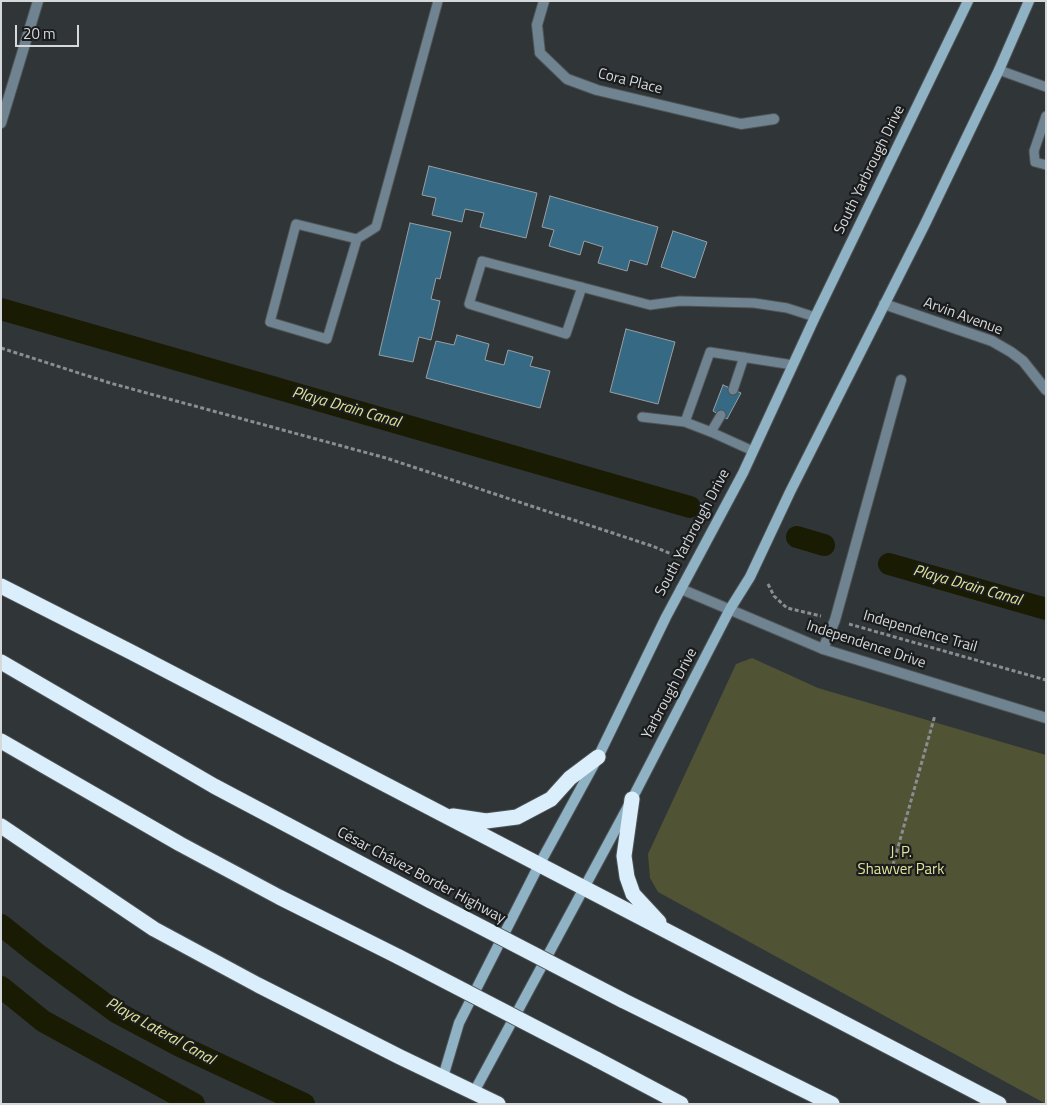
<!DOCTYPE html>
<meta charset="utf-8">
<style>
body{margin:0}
#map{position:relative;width:1047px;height:1105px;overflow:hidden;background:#303538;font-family:"Titillium Web",sans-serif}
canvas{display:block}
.frame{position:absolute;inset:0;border:2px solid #d6d9db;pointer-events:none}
.scale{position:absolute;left:15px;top:25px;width:64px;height:22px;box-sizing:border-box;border:2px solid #d6d9db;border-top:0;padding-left:6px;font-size:15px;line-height:18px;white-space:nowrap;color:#d6d9db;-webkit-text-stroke:4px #1a1c1d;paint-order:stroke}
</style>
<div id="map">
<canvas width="1047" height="1105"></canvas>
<div class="frame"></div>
<div class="scale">20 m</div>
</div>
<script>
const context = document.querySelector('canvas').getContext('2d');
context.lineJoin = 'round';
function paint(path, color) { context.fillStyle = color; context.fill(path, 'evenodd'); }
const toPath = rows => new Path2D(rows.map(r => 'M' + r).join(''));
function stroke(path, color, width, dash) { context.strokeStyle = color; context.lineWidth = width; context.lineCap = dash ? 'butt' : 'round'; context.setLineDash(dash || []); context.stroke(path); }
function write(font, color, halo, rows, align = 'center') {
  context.font = font + ' "Titillium Web",sans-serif'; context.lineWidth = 4.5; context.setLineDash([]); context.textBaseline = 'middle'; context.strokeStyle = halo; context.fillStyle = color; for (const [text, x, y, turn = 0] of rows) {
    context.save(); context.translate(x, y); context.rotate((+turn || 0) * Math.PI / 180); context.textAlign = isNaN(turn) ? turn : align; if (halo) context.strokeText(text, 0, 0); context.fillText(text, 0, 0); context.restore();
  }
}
const green = toPath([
 [752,658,818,688,1046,755,1046,1104,658,892,650,878,648,854,736,664]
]);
const canal = toPath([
 [1,309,690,507],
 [797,537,824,545],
 [889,564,1046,609],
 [1,925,36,953,116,1012,180,1046,304,1104],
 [1,987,43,1021,194,1104]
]);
const building = toPath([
 [429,166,537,193,526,238,480,227,484,213,465,209,462,222,432,215,436,198,422,195,429,166],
 [550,196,658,227,647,265,630,260,627,271,598,263,603,247,584,241,580,255,549,246,554,230,542,227,550,196],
 [410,223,451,232,440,279,436,278,431,299,440,301,431,340,419,337,413,362,379,355,410,223],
 [673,231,707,242,695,278,661,267,673,231],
 [626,329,675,342,658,404,610,392,626,329],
 [457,335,489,344,485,360,504,365,508,350,533,357,530,366,550,371,540,408,426,378,436,341,454,345,457,335],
 [723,385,741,393,727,419,713,411,723,385]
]);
const path = toPath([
 [1,348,110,383,386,458,652,546,674,555],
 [768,584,774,596,787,608,821,616],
 [849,624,1046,680],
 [893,865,935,715]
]);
const service = toPath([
 [999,70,1046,87],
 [1046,116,1034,151,1035,162,1046,165],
 [357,239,296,224,270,322,327,339,357,239,376,227,438,1],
 [582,287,566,334,469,304,482,261,650,305,680,301,754,303,787,308,815,317],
 [733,390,744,357],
 [642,417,685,422],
 [711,432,721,415],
 [753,451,711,432,685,422,710,352,793,365]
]);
const minor = toPath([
 [544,1,537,25,540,53,567,79,597,90,741,124,774,119],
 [1,123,38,1],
 [884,304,992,341,1011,352,1023,361,1046,390],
 [823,649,835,620,901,380]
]);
const tertiary = toPath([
 [681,589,823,649,1046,718]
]);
const secondary = toPath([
 [443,1077,459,1023,539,865,598,757,666,617,743,473,815,317,968,1],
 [474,1092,632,799,730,609,750,577,790,492,925,224,999,70,1029,1]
]);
const motorway = toPath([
 [1,586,131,652,999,1104],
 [1,662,214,786,431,901],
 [1,741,180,844,279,897,399,957],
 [632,799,624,856,627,877,633,894,659,922],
 [453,816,486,821,517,817,551,799,570,778,598,757],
 [1,826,154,929,258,985,400,1057,498,1104],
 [622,1000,832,1104],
 [596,1059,681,1104]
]);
const motorwayBridge = toPath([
 [431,901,622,1000],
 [399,957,596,1059]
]);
const streetNames = [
 ["Cora Place",630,82,14],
 ["South Yarbrough Drive",870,170,-64],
 ["Arvin Avenue",963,317,20],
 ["South Yarbrough Drive",693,533,-62],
 ["Independence Trail",920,632,16],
 ["Independence Drive",866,645,18],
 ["Yarbrough Drive",670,694,-62],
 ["César Chávez Border Highway",421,876,28]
];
const parkNames = [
 ["J. P.",901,853],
 ["Shawver Park",901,870]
];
const waterNames = [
 ["Playa Drain Canal",346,408,16],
 ["Playa Drain Canal",967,586,16],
 ["Playa Lateral Canal",160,1032,29]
];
paint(green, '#515335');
stroke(canal, '#1a1b03', 22);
paint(building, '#366a84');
stroke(building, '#999fa3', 1);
stroke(service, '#4e5355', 11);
stroke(minor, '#4e5355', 12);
stroke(tertiary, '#4e5355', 12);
stroke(secondary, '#4e5355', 12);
stroke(motorway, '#4e5355', 17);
stroke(path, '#8a8e90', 3, [4, 2.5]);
stroke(service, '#6f8490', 9);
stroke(minor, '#6f8490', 10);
stroke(tertiary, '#6f8490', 10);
stroke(secondary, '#8fb2c5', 10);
stroke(motorway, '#daeffb', 15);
stroke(motorwayBridge, '#4e5355', 17, []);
stroke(motorwayBridge, '#daeffb', 15);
write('15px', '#d6d9db', '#1a1c1d', streetNames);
write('15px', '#dfe497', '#1a1c1d', parkNames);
write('italic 16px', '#dde295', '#1a1c1d', waterNames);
</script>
